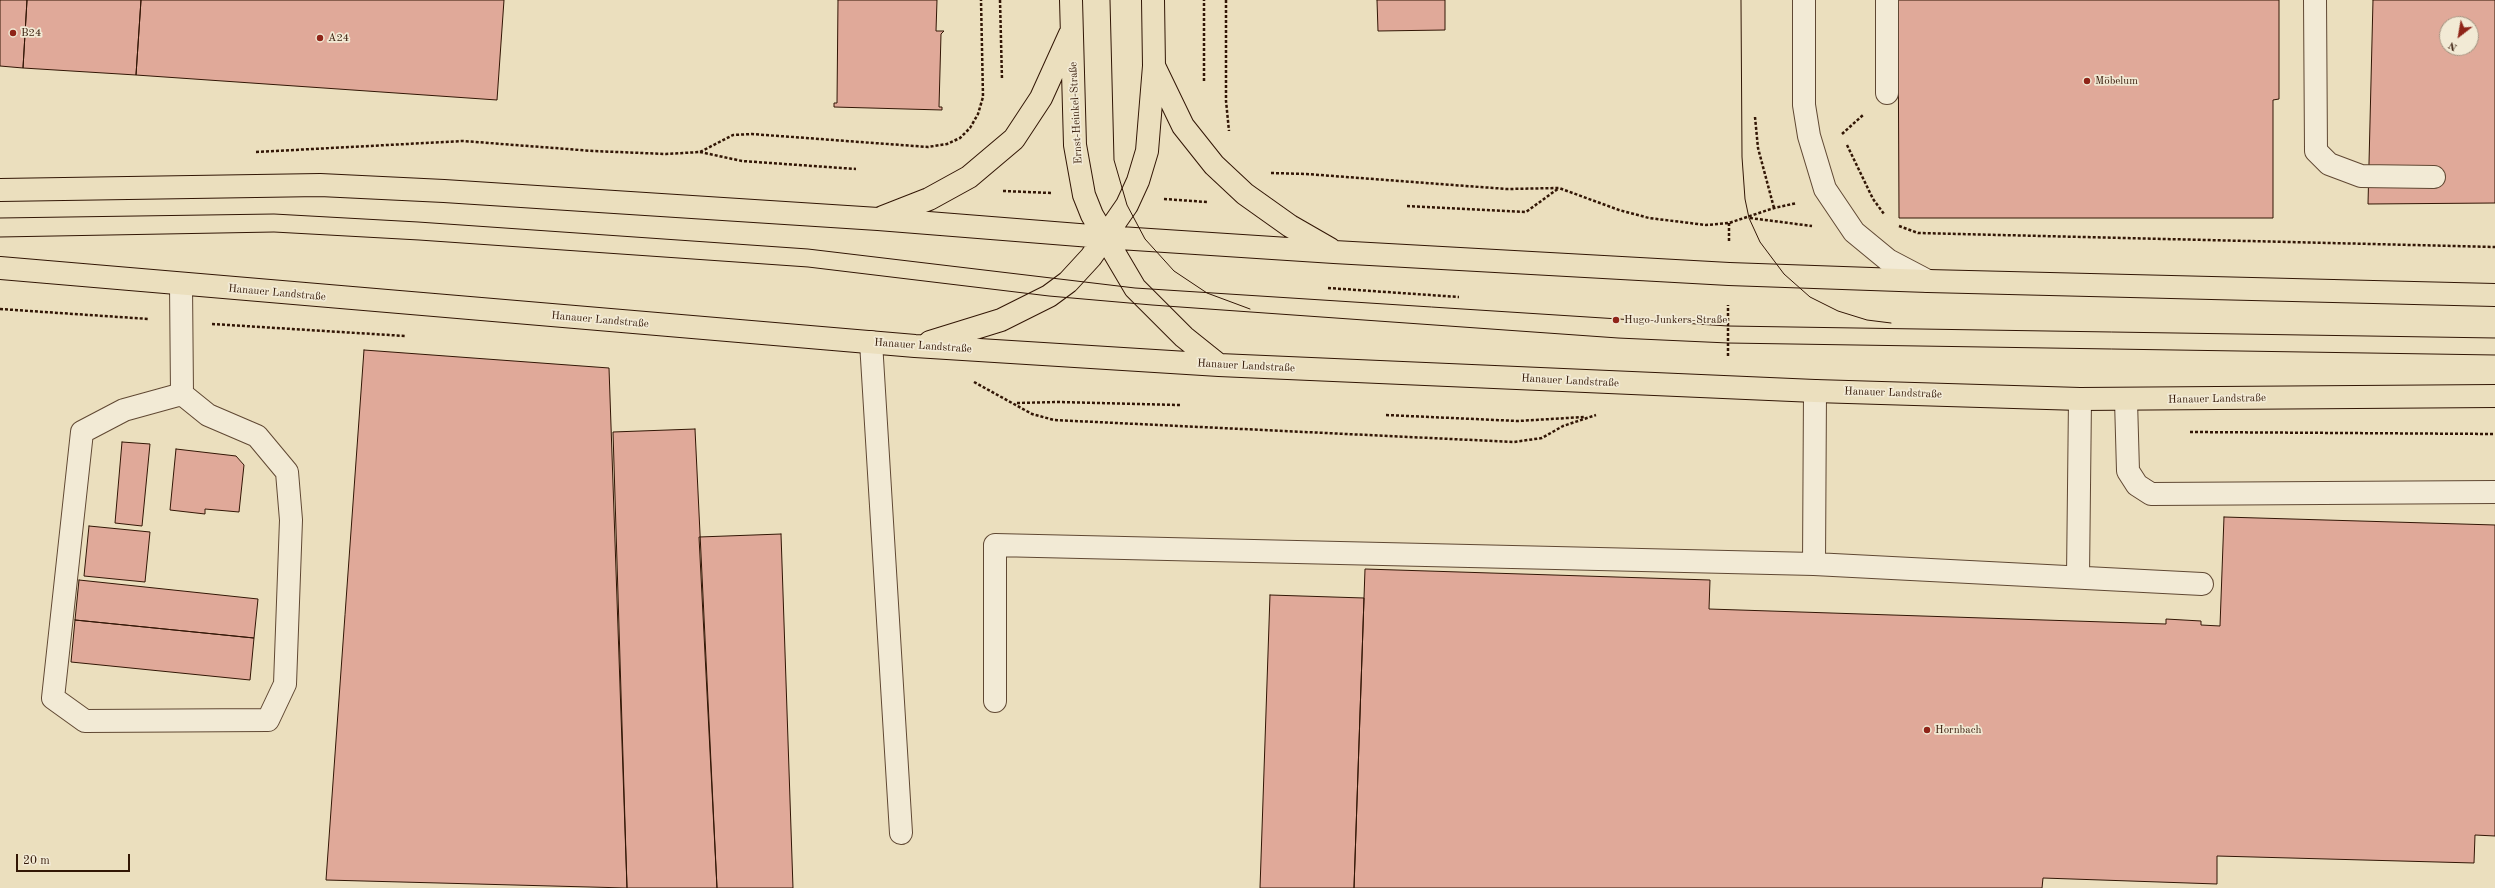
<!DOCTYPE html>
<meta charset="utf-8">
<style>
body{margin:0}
#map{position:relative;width:2495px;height:888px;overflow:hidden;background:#ebdfbe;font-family:"Old Standard TT",serif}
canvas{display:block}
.north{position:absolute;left:2439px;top:16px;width:40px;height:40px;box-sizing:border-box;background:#f2ead5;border:1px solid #a59582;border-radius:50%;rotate:211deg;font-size:11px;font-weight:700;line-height:16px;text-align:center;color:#321605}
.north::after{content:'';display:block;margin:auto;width:14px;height:18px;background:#8f2418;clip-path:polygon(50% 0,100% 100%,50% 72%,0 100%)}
.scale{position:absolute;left:16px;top:854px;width:114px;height:18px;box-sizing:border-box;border:2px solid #321605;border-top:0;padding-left:5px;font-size:12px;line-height:14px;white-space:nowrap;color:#321605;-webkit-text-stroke:3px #f2ead5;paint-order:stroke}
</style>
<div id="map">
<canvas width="2495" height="888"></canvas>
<div class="north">N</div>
<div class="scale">20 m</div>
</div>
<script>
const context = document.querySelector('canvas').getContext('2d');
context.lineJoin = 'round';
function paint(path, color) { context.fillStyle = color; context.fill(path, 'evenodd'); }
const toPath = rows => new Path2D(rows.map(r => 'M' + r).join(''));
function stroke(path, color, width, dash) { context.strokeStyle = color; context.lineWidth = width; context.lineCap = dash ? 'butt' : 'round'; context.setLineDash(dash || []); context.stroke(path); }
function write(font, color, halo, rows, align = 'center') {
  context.font = font + ' "Old Standard TT",serif'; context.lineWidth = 3.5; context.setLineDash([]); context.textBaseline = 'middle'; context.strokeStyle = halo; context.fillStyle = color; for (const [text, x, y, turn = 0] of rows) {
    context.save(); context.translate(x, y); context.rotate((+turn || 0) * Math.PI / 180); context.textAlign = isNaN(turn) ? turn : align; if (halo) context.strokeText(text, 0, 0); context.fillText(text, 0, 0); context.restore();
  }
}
const building = toPath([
 [0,0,27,0,23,68,0,66,0,0],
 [27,0,141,0,136,75,23,68,27,0],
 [141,0,504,0,497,100,136,75,141,0],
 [838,0,937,0,936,31,944,31,941,34,939,107,942,107,942,110,834,107,834,103,837,103,838,0],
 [1377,0,1445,0,1445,30,1378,31,1377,0],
 [1898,0,2279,0,2279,99,2273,100,2273,218,1899,218,1898,0],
 [2373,0,2495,0,2495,203,2368,204,2373,0],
 [2447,24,2471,24,2471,48,2447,48,2447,24],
 [364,350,609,368,627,888,326,880,364,350],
 [695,429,717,888,627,888,613,432,695,429],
 [122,442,150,444,142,526,115,523,122,442],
 [176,449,236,456,244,465,239,512,205,509,205,514,170,510,176,449],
 [2224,517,2495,525,2495,836,2475,835,2474,863,2217,856,2217,884,2043,878,2042,888,1354,888,1365,569,1710,580,1709,609,2166,624,2166,619,2201,621,2201,625,2220,626,2224,517],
 [89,526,150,532,145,582,84,576,89,526],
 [781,534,793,888,717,888,699,537,781,534],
 [79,580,258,599,254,638,75,620,79,580],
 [1270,595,1364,598,1354,888,1260,888,1270,595],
 [75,620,254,638,250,680,71,662,75,620]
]);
const path = toPath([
 [1000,0,1002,80],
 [1226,0,1226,101,1229,131],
 [1204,81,1204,0],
 [1755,117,1758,148,1774,208],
 [1842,134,1863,115],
 [1847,145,1873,199,1884,214],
 [256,152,463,141,593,151,666,154,700,152,733,135,752,134,928,147,947,144,960,138,970,128,978,114,983,97,981,0],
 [700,152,742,161,856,169],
 [1271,173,1306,174,1507,189,1559,188,1619,210,1649,218,1706,225,1729,223,1774,208,1797,203],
 [1003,191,1052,193],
 [1164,199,1207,202],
 [1407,206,1526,212,1559,188],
 [1750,218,1812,226],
 [1729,223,1729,242],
 [1899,226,1918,233,2495,247],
 [1328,288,1459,297],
 [0,309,149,319],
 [212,324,405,336],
 [1728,356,1728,305],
 [974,382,1032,414,1054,420,1514,442,1542,438,1563,426,1596,415],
 [1017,403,1057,402,1180,405],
 [1386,415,1518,421,1584,417],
 [2190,432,2495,434]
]);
const minor = toPath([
 [1804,0,1804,105,1809,136,1825,189,1854,232,1888,260,1928,281],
 [1887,0,1887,93],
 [2315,0,2316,151,2329,164,2361,176,2434,177],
 [181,285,182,394,124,410,82,432,53,698,85,721,268,720,285,684,291,520,287,472,257,436,208,415,182,394],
 [871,342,901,833],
 [2126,400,2128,471,2137,485,2151,494,2495,492],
 [1814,564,1815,391],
 [2078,576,2080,399],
 [995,701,995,545,1814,564,2202,584]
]);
const major = toPath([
 [1071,0,1075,145,1084,195,1092,215,1135,288,1184,337,1219,365],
 [1155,68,1183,126,1214,165,1245,194,1290,226,1330,249],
 [0,190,320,185,444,191,878,219,1104,237,1334,252,1729,274,1928,281,2495,295],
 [883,217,929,199,969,177,1014,139,1041,98,1070,34],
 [0,268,915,346,1219,365,1815,391,2080,399,2495,396],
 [930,342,1001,320,1049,296,1068,282,1091,257,1127,205,1138,181,1147,151,1154,66,1153,0]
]);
const tram = toPath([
 [1110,0,1114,160,1127,205,1145,239,1174,271,1207,293,1250,309],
 [1741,0,1742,157,1745,199,1749,218,1760,242,1784,274,1810,297,1838,311,1867,320,1891,323],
 [0,218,274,214,418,222,808,249,1135,288,1728,326,2495,338],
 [0,237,274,232,419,240,808,267,1049,296,1152,305,1618,338,1728,343,2495,355]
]);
const markers = [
 [13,33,4,"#8f2418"],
 [320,38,4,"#8f2418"],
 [2087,81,4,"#8f2418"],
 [1616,320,4,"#8f2418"],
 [1927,730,4,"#8f2418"]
];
const poiNames = [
 ["B24",21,33],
 ["A24",328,38],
 ["Möbelum",2095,81],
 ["Hugo-Junkers-Straße",1624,320],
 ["Hornbach",1935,730]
];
const streetNames = [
 ["Ernst-Heinkel-Straße",1076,113,-93],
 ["Hanauer Landstraße",277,293,5],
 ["Hanauer Landstraße",600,320,5],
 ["Hanauer Landstraße",923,346,4],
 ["Hanauer Landstraße",1246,366,3],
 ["Hanauer Landstraße",1570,381,3],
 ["Hanauer Landstraße",1893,393,2],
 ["Hanauer Landstraße",2217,399,-1]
];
paint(building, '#e0a999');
stroke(building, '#321605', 1);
stroke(minor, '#604833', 24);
stroke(major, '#321605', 24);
stroke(path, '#321605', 2.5, [3, 2]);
stroke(minor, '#f2ead5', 22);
stroke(major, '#ebdfbe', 22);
stroke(tram, '#321605', 1);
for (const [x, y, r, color] of markers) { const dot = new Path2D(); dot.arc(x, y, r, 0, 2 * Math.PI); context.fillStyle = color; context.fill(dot); stroke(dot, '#f2ead5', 1.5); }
write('11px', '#321605', '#f2ead5', poiNames, 'left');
write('11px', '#321605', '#f2ead5', streetNames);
</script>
